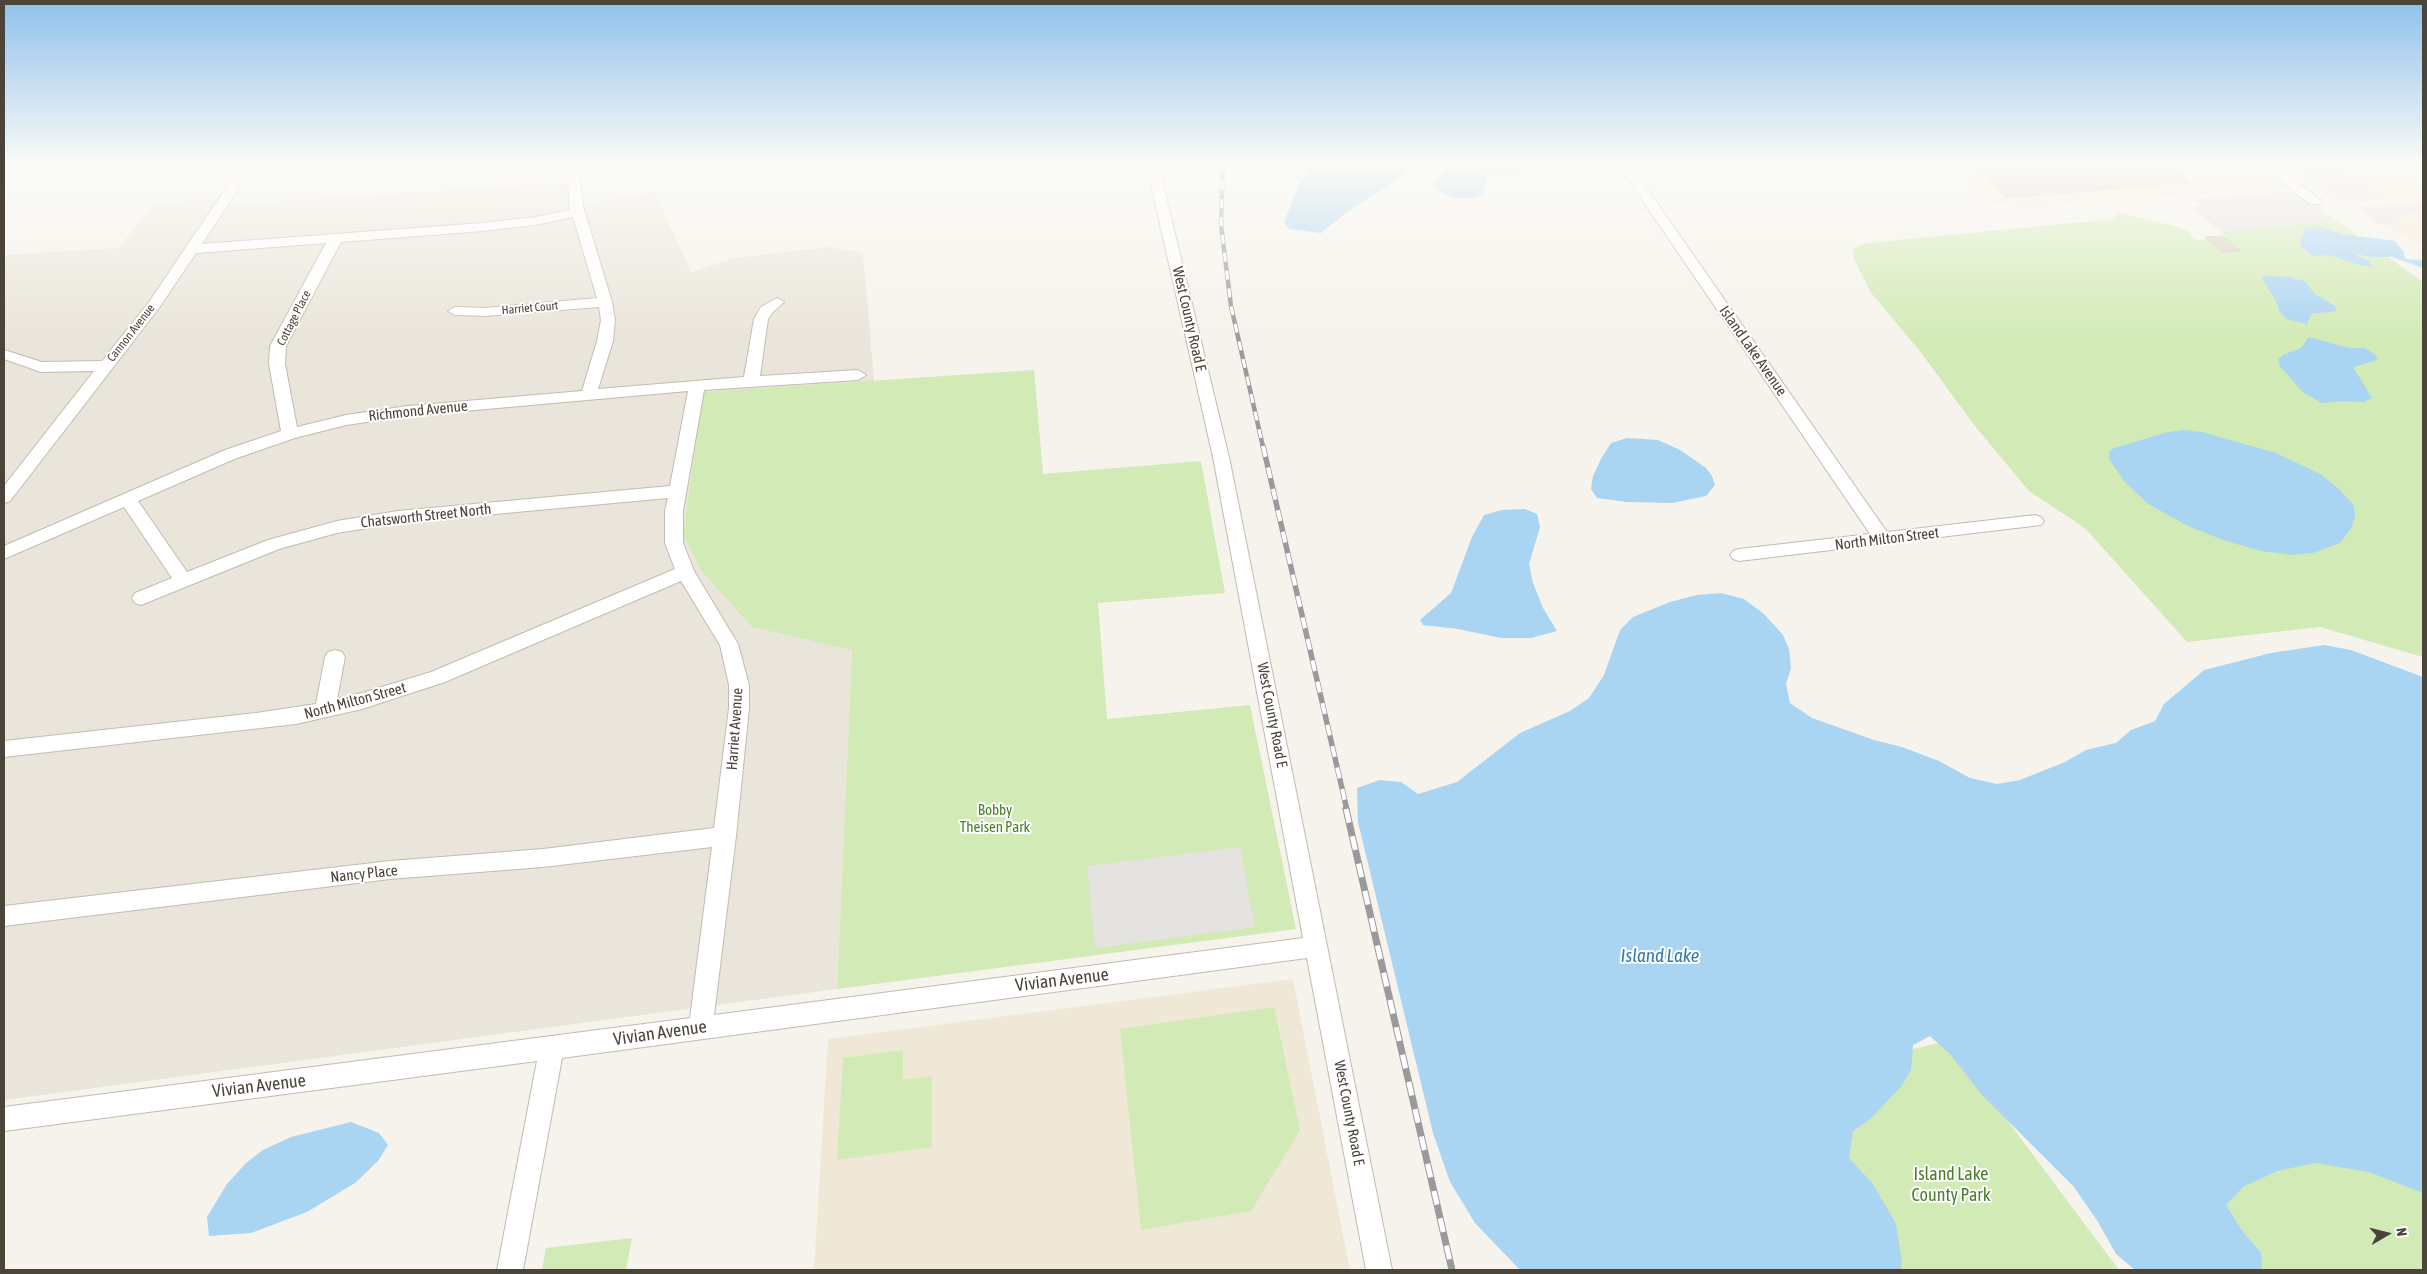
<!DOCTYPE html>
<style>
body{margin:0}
#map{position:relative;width:2427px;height:1274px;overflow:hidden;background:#f6f3ec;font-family:"Asap Condensed",sans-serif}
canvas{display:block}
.frame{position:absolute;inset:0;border:5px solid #4b4439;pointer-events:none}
.north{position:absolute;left:2362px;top:1209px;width:50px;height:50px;-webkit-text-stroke:4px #fff;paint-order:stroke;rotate:82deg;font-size:14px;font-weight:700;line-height:20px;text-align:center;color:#4b4439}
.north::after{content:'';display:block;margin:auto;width:18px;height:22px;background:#4b4439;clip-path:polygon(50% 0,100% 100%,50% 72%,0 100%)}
</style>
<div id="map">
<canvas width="2427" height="1274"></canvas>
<div class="frame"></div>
<div class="north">N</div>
</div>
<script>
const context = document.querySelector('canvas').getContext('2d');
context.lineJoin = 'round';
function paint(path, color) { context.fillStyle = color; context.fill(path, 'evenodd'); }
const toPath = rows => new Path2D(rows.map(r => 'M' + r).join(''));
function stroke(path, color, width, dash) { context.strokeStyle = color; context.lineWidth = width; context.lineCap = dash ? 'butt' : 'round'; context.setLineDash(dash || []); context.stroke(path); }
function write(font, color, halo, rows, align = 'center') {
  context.font = font + ' "Asap Condensed",sans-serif'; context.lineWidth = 4; context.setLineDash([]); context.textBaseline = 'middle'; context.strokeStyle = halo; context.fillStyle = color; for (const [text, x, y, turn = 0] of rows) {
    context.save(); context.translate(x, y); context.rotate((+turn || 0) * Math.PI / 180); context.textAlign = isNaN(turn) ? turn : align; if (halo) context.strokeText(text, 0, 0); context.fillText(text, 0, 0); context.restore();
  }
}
const residential = toPath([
 [571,182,571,205,655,192,691,272,734,258,828,247,863,253,874,381,704,392,683,533,752,627,852,649,837,989,4,1100,4,255,119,248,153,203,220,198,216,205]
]);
const commercial = toPath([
 [1946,163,2253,163,2287,187,2018,208,2012,203,1988,205],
 [2283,163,2396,163,2408,172,2423,188,2423,197,2348,203,2337,202],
 [2423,200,2423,245,2379,225,2353,206]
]);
const education = toPath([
 [1293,979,1350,1270,814,1270,828,1039]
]);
const green = toPath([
 [2117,212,2174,226,2187,231,2197,240,2226,237,2220,231,2337,221,2423,282,2423,657,2320,627,2187,642,2085,528,2029,491,1975,426,1919,350,1871,293,1854,259,1853,248,1868,243,2113,219],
 [1034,370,1043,474,1201,461,1225,593,1098,603,1107,719,1250,705,1296,929,837,989,852,650,752,627,701,570,683,534,703,392],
 [1274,1007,1300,1130,1251,1211,1141,1230,1120,1029],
 [1948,1041,2119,1270,1883,1270,1833,1147,1896,1053],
 [903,1050,903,1080,932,1076,932,1147,837,1160,843,1058],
 [2350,1146,2423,1181,2423,1270,2253,1270,2208,1191],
 [632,1238,626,1270,542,1270,546,1248]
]);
const parking = toPath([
 [2283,163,2334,163,2382,196,2343,200,2327,189,2320,189],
 [2297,191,2337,221,2220,231,2191,207,2201,206,2194,199],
 [2419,203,2423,206,2423,212,2394,215,2402,221,2379,223,2359,209],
 [1240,847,1255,927,1095,948,1087,866]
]);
const water = toPath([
 [1306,163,1414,163,1399,178,1347,212,1321,233,1289,229,1284,222,1295,194,1307,172],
 [1451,163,1506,163,1524,169,1517,176,1486,175,1484,192,1479,196,1471,198,1453,198,1435,189,1433,184],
 [2321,227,2341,234,2395,241,2404,252,2405,259,2423,260,2423,268,2392,257,2370,257,2353,253,2370,262,2371,266,2363,266,2329,255,2318,256,2311,255,2300,245,2305,228],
 [2268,276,2289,277,2304,281,2315,294,2335,306,2337,311,2311,314,2307,324,2286,319,2280,312,2275,299,2262,279,2262,277],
 [2309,337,2349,348,2365,348,2375,355,2378,358,2374,361,2353,367,2372,398,2364,402,2343,401,2322,403,2304,393,2281,368,2278,360,2283,355,2301,348],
 [2184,430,2202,432,2276,453,2322,475,2341,491,2354,506,2355,516,2352,527,2340,543,2313,553,2293,555,2261,551,2226,541,2188,526,2148,504,2125,482,2109,459,2109,452,2114,448,2168,432],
 [1627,438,1658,440,1680,450,1706,468,1712,476,1715,485,1706,496,1672,503,1627,502,1597,498,1591,489,1593,476,1601,459,1611,443],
 [1525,509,1537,514,1540,527,1529,564,1533,583,1543,608,1557,631,1531,638,1501,638,1458,629,1423,625,1420,620,1451,593,1472,537,1484,515,1502,510],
 [1721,593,1744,599,1764,614,1783,635,1789,649,1791,668,1786,684,1790,703,1812,718,1874,740,1902,747,1939,761,1970,778,1997,784,2020,780,2065,762,2086,750,2116,743,2131,730,2155,721,2164,704,2204,670,2271,653,2324,645,2351,650,2423,677,2423,1193,2369,1172,2316,1163,2277,1171,2243,1187,2226,1205,2241,1229,2261,1253,2262,1270,2135,1270,2116,1254,2098,1222,2074,1187,1981,1094,1951,1055,1930,1036,1913,1045,1911,1070,1901,1087,1870,1119,1853,1131,1849,1158,1873,1184,1896,1224,1902,1263,1900,1270,1520,1270,1475,1223,1450,1182,1433,1133,1358,822,1357,788,1380,780,1401,782,1418,794,1457,782,1520,733,1570,711,1589,698,1604,675,1620,630,1633,617,1670,602,1697,595],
 [351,1122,379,1133,388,1145,378,1161,355,1183,307,1212,251,1233,209,1236,207,1217,227,1184,246,1163,263,1150,291,1137]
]);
const building = toPath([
 [1971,163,2168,163,2191,182,2007,198,1971,163],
 [2223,236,2229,241,2240,251,2222,252,2205,237,2223,236]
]);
const minor = toPath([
 [243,163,255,163,202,244,482,223,535,217,570,210,568,182,572,163,584,163,580,182,583,206,612,302,615,320,613,341,598,389,744,377,754,319,761,307,777,298,784,302,772,313,768,319,760,376,858,370,866,375,858,380,704,390,683,511,683,543,694,571,738,644,749,685,749,708,736,836,714,1015,1303,938,1213,457,1146,163,1158,163,1229,457,1392,1270,1366,1270,1307,958,562,1058,523,1270,497,1270,537,1061,4,1131,4,1107,690,1018,712,847,543,867,390,879,4,926,4,906,390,861,543,849,714,828,729,708,729,685,720,645,681,581,445,682,362,709,296,724,4,757,4,741,256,713,316,704,325,657,328,652,335,650,342,652,345,657,337,699,362,693,431,672,675,569,665,543,665,511,668,498,398,523,337,533,279,549,141,605,135,603,132,598,135,593,172,578,124,507,4,559,4,546,225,450,281,431,269,364,270,346,326,243,196,253,159,308,10,501,4,503,4,486,94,371,41,372,4,359,4,350,42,362,102,361,149,302,243,163],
 [573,217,597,298,485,308,455,307,448,311,455,315,485,316,599,307,601,320,597,341,582,391,408,406,346,415,297,427,285,364,286,346,341,242,482,231,535,225,573,217],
 [688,391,670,486,398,511,337,521,268,540,187,572,138,501,237,458,295,438,346,425,408,416,688,391],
 [1617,163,1629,163,1887,532,2035,515,2041,517,2044,521,2041,525,1739,561,1733,559,1730,555,1733,551,1739,549,1870,534,1617,163],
 [2258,163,2272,163,2322,201,2320,204,2310,204,2258,163]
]);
const railFar2 = toPath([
 [1223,163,1221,225,1231,306,1263,447]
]);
const railFar1 = toPath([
 [1263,446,1347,810]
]);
const rail = toPath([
 [1346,809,1452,1270]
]);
const farStreetnames = [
 ["Harriet Court",530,308,-5],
 ["Cottage Place",294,318,-63],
 ["Cannon Avenue",131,333,-52]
];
const streetNames = [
 ["West County Road E",1189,319,77],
 ["Island Lake Avenue",1753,351,55],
 ["Richmond Avenue",418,411,-6],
 ["Chatsworth Street North",426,516,-6],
 ["North Milton Street",1887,539,-7],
 ["North Milton Street",355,701,-15],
 ["West County Road E",1272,715,79],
 ["Harriet Avenue",735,729,-86],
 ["Nancy Place",364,874,-6],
 ["West County Road E",1349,1113,79]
];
const parkNames = [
 ["Bobby",995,810],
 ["Theisen Park",995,827]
];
const nearStreetnames = [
 ["Vivian Avenue",1062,980,-7],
 ["Vivian Avenue",660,1033,-8],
 ["Vivian Avenue",259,1086,-7]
];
const nearParknames = [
 ["Island Lake",1951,1174],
 ["County Park",1951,1195]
];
const nearWaternames = [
 ["Island Lake",1660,956]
];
paint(residential, '#eae5da');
paint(commercial, '#f7ead8');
paint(education, '#efe8d6');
paint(green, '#d2eab5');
paint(parking, '#e5e3e0');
paint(water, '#a9d4f2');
paint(building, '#d8cfc1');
stroke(building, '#d3c7b4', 1);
stroke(minor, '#c2bbae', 2);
paint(minor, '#fff');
stroke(railFar2, '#9a9a9a', 4.5);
stroke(railFar1, '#9a9a9a', 5.5);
stroke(rail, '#9a9a9a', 7);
stroke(railFar2, '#fff', 3, [9]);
stroke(railFar1, '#fff', 4, [11]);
stroke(rail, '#fff', 5, [14]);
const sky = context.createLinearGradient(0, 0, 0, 341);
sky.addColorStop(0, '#8fc1ec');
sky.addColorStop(0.48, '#fbfaf6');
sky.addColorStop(1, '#fbfaf600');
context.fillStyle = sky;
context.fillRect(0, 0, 2427, 341);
write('12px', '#4b4439', '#fff', farStreetnames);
write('15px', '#4b4439', '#fff', streetNames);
write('15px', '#4a7f2a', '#fff', parkNames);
write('18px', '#4b4439', '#fff', nearStreetnames);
write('18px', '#4a7f2a', '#fff', nearParknames);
write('italic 19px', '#2e7ab2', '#fff', nearWaternames);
</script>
